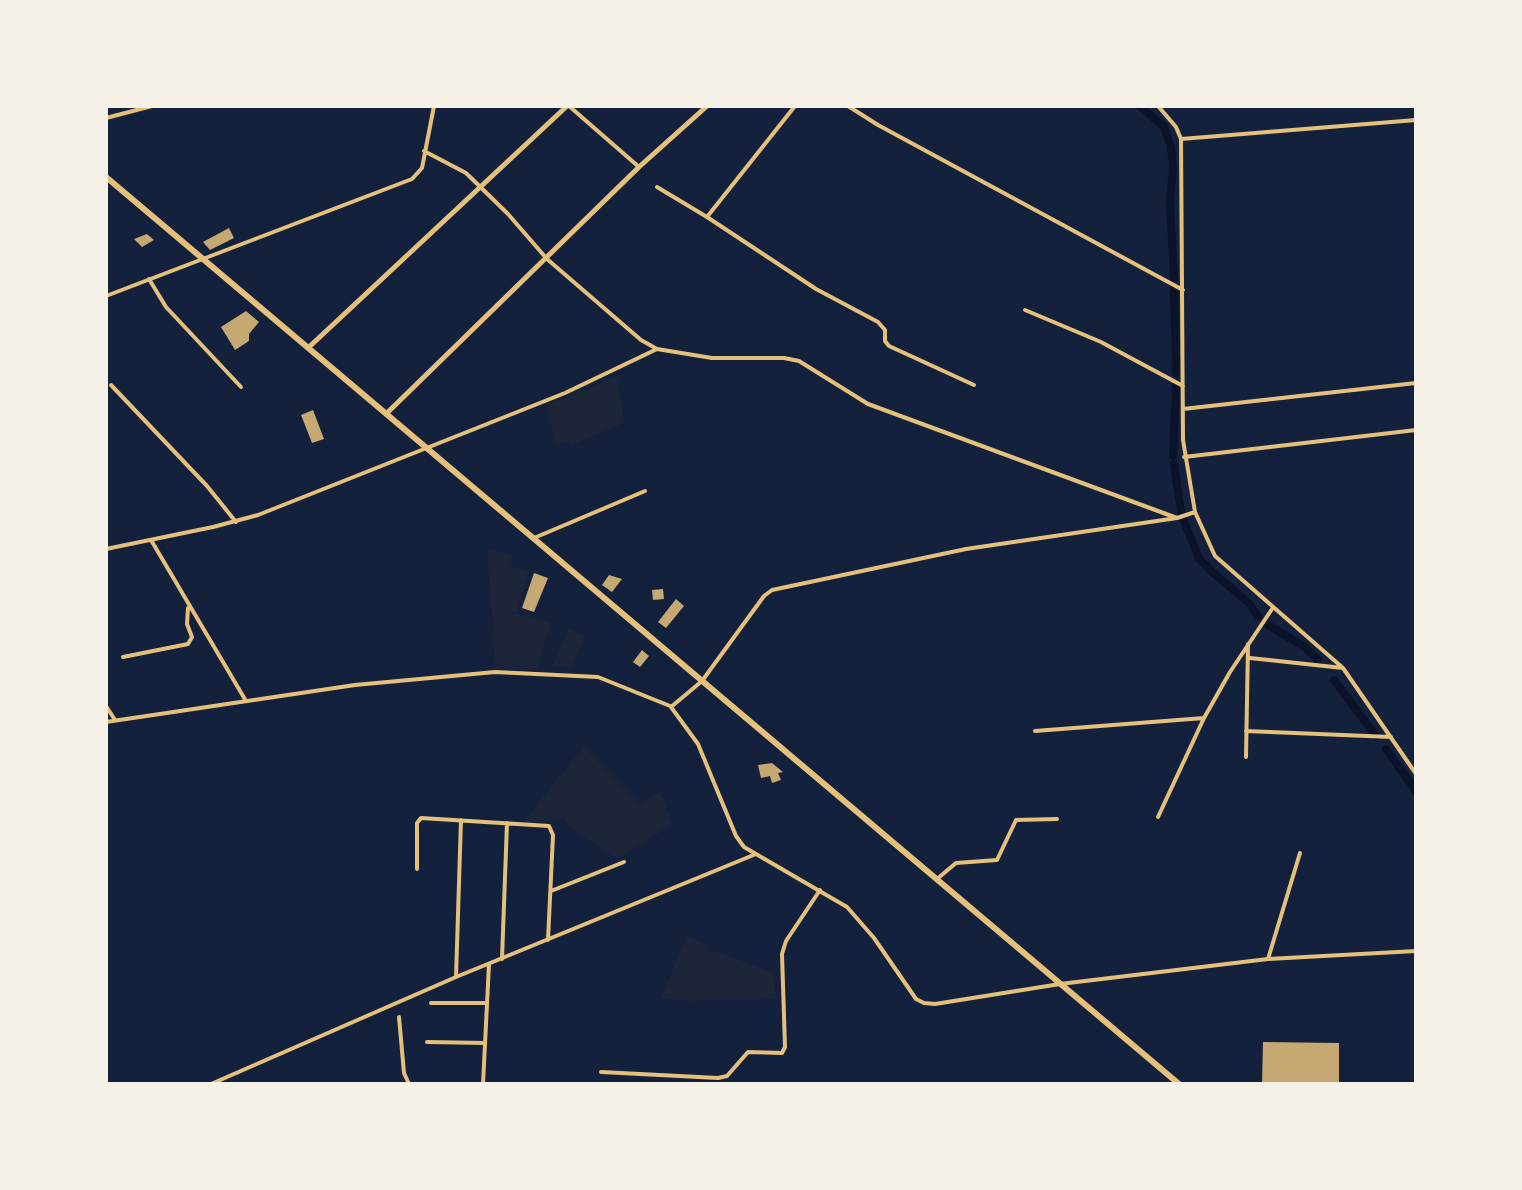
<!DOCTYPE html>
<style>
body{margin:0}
#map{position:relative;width:1522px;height:1190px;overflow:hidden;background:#14213d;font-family:Commissioner,sans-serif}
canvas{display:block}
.frame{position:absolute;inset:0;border:108px solid #f6f1e7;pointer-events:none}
</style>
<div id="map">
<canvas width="1522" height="1190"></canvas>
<div class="frame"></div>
</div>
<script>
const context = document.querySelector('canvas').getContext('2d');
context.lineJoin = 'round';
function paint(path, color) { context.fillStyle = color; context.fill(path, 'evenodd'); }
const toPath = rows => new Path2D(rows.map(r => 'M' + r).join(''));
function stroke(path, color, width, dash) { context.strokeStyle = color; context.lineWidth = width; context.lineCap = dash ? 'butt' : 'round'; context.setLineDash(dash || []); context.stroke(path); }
const green = toPath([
 [618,376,624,423,570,446,568,442,557,445,546,406],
 [487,550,512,555,511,566,529,572,517,612,509,612,551,622,537,669,496,668],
 [569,628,585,637,571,667,553,665],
 [584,746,639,803,661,792,672,824,618,859,570,827,564,818,519,827],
 [687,935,708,946,706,952,719,952,774,973,776,999,691,1001,661,998]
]);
const canal = toPath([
 [1140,106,1164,127,1171,147,1173,167,1170,202,1174,278],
 [1174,288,1176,373],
 [1173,456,1176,387],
 [1174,464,1181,512],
 [1183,519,1199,558,1211,571,1249,603,1258,617],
 [1268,625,1305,647,1318,660],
 [1334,680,1376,736],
 [1386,749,1416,791]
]);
const building = toPath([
 [229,228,234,238,210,250,203,242],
 [147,234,154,240,142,247,134,239],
 [246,311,259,322,249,334,249,341,235,350,221,327],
 [313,410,324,439,312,443,301,415],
 [534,573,548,578,534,612,522,608],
 [609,575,622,579,612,592,602,585],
 [663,589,664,599,653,600,652,590],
 [676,599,684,606,666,628,658,622],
 [642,650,649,656,640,667,633,662],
 [772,763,783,772,778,773,781,780,772,783,770,776,761,778,758,765],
 [1263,1042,1339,1043,1339,1084,1262,1084]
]);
const minor = toPath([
 [569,106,639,167],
 [848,106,878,125,1183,290],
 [1158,106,1176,127,1181,139,1183,440,1195,512,1215,556,1343,668,1416,774],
 [106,118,152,106],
 [1181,139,1416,120],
 [424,151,466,173,508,214,547,259,641,340,657,349,712,358,784,358,799,361,868,404,1177,518],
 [657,187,707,217,816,289,878,322,885,330,885,341,889,346,974,385],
 [707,217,795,106],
 [149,279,166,307,241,387],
 [106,296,412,179,422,168,434,106],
 [1025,310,1101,342,1183,386],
 [111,385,207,486,236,522],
 [1183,409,1416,383],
 [1184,457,1416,430],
 [534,538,645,491],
 [151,540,246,701],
 [106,549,213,527,258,515,565,393,657,349],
 [123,657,188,644,192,637,187,624,188,608],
 [1250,658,1343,668],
 [106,706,115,720],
 [671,707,698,744,736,836,744,847,847,907,874,938,916,999,924,1003,935,1004,1060,984,1268,959,1416,951],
 [671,707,702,681,764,596,772,590,966,549,1177,518,1195,512],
 [106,722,355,685,495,672,598,677,670,706],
 [1035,731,1204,718],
 [1246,731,1391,737],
 [1246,757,1248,644],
 [1158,817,1204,718,1230,672,1272,609],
 [417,869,417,823,421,818,549,826,553,835,548,940],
 [937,879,956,863,997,860,1016,820,1057,819],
 [551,891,624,862],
 [502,959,507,823],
 [1268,959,1300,853],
 [456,977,461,820],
 [431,1003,487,1003],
 [399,1017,404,1073,409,1084],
 [427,1042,485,1043],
 [601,1072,718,1078,727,1076,748,1052,782,1053,785,1047,782,954,786,941,820,890],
 [211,1084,456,977,756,854],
 [483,1084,489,964]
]);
const secondary = toPath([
 [308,348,567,106],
 [386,414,639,167,707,106]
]);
const trunk = toPath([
 [106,177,1179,1084]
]);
paint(green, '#1d2539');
stroke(canal, '#0b132b', 8);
paint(building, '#c6a872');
stroke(minor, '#e5c07b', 4);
stroke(secondary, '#e5c07b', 5);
stroke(trunk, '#e5c07b', 6);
</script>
